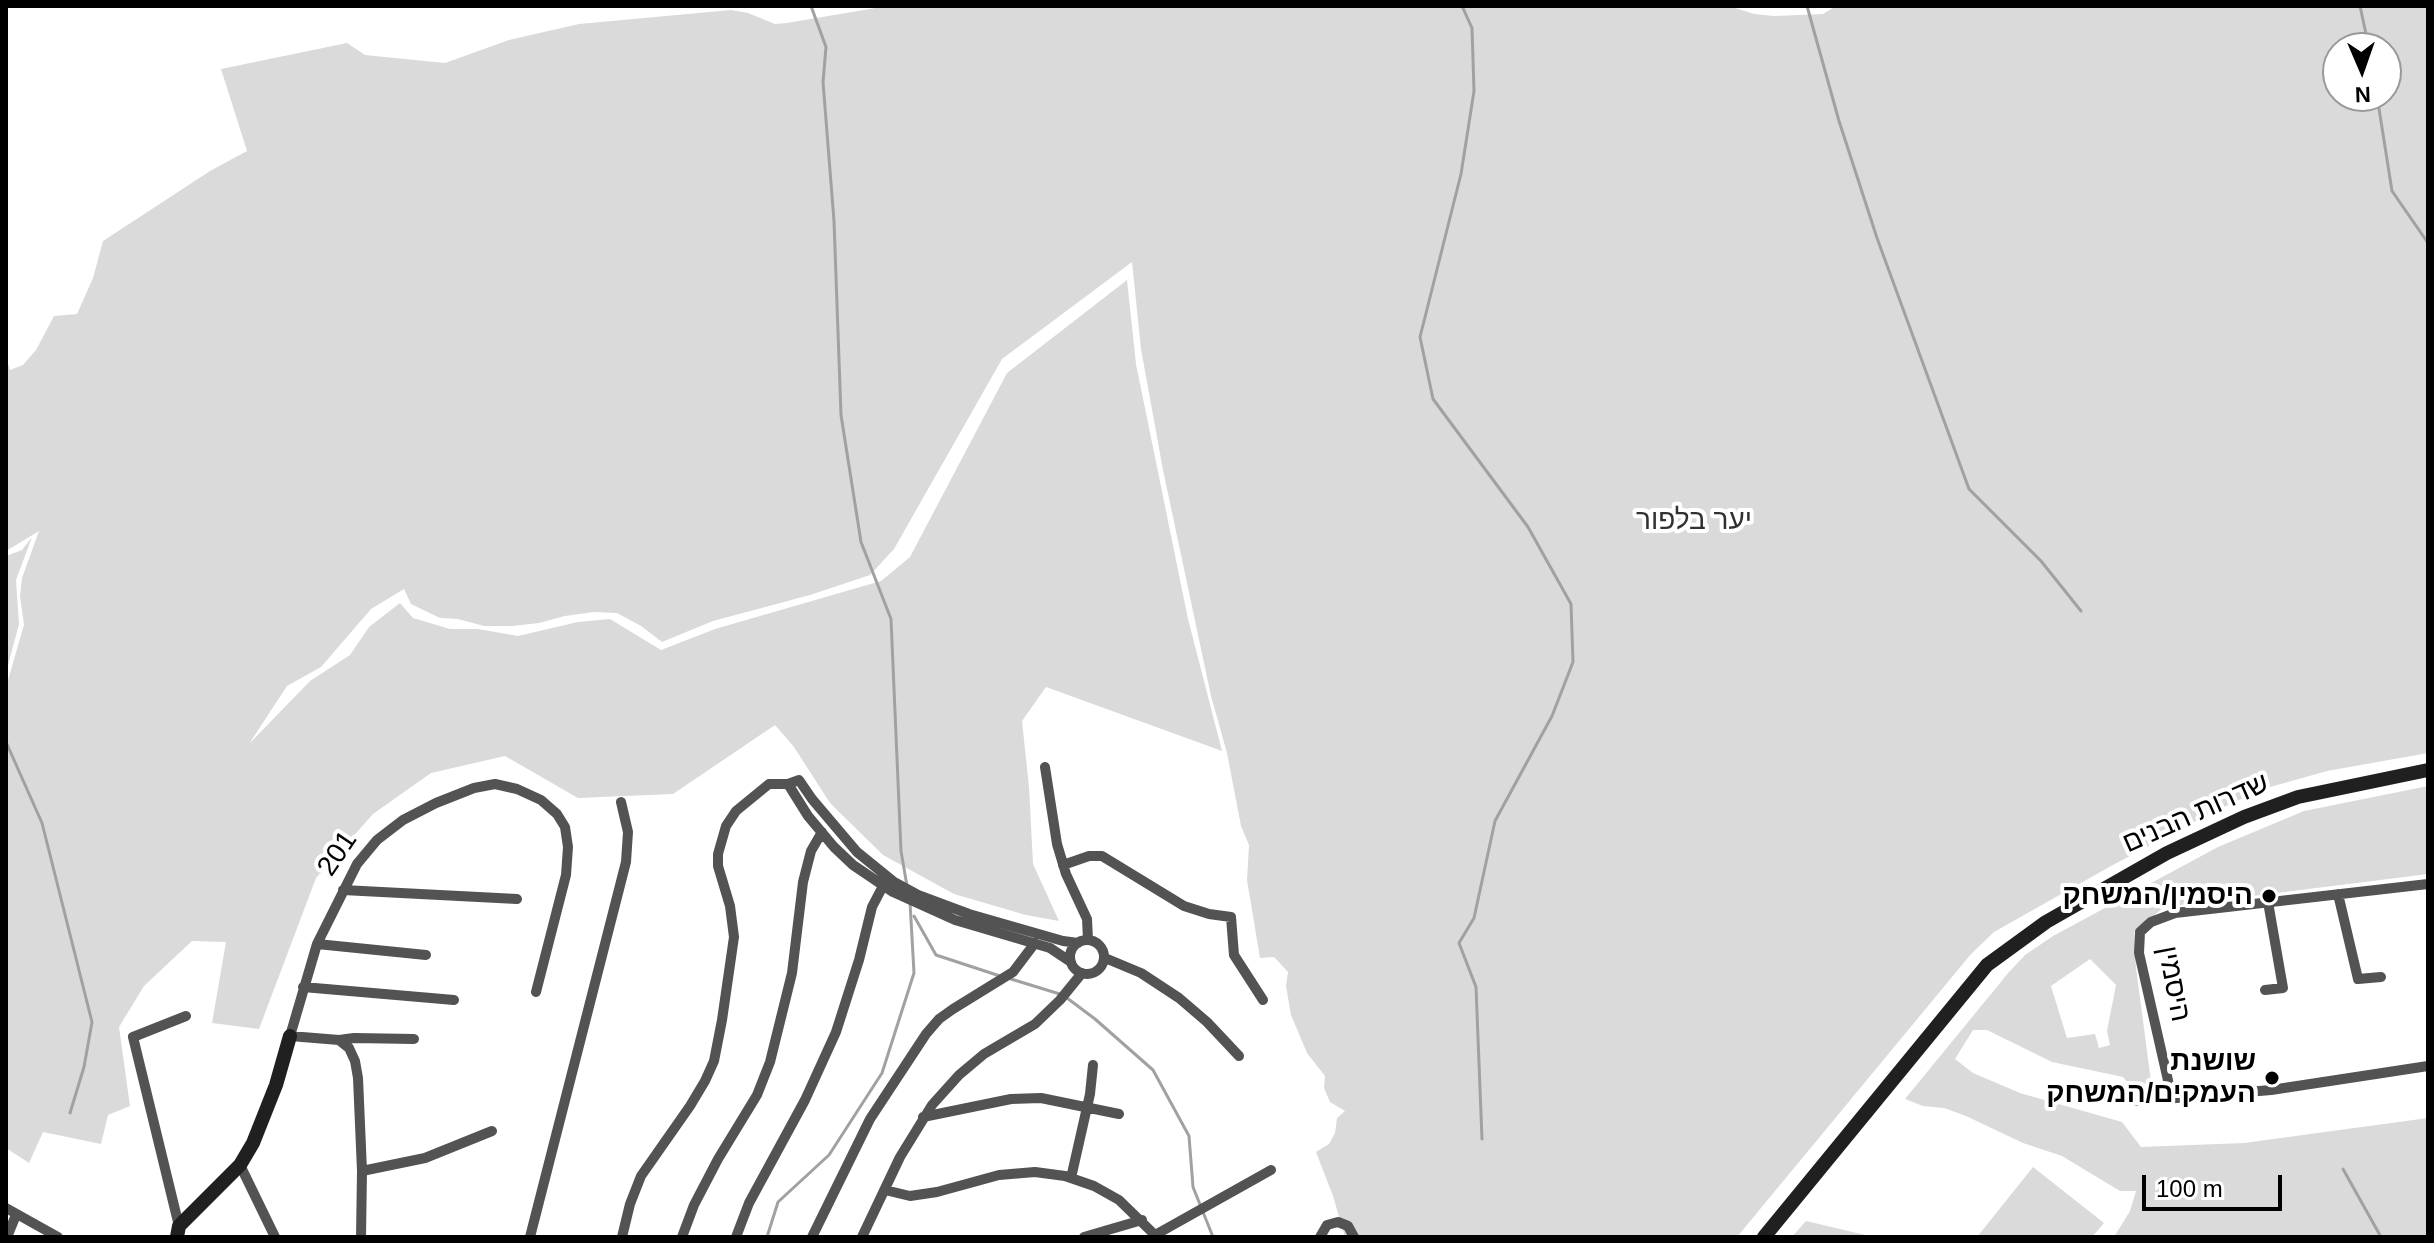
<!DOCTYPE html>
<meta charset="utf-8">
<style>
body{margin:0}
#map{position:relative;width:2434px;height:1243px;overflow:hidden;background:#fff;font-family:Helvetica,sans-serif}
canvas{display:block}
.frame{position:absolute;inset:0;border:8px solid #000;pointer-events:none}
.north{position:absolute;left:2322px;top:32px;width:80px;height:80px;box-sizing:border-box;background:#fff;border:2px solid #999;border-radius:50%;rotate:178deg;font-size:22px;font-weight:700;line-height:32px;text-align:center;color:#000}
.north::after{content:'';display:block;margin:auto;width:28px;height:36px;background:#000;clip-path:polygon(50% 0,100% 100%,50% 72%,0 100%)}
.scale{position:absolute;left:2142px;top:1175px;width:140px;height:36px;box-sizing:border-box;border:4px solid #000;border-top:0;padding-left:10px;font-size:24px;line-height:28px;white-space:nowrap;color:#000;-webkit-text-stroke:6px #fff;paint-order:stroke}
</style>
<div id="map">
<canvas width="2434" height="1243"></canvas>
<div class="frame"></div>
<div class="north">N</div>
<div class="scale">100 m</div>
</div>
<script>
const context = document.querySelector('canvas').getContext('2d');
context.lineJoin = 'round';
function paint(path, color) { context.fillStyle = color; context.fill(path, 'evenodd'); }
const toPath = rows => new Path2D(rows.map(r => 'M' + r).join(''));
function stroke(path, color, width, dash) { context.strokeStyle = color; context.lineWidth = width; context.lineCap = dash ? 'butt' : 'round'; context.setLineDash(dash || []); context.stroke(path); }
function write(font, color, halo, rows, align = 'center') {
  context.font = font + ' Helvetica,Heebo,sans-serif'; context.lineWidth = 8; context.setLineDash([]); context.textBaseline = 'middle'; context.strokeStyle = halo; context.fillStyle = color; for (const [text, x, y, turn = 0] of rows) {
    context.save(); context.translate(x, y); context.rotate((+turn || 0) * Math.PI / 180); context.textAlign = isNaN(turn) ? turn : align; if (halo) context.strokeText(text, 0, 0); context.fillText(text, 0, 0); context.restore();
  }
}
const green = toPath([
 [887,6,1729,6,1754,14,1774,16,1823,14,1836,6,2428,6,2428,753,2327,771,2263,789,2213,812,2111,866,1994,932,1971,954,1737,1237,1345,1237,1333,1196,1316,1152,1329,1144,1335,1133,1337,1118,1345,1111,1330,1102,1324,1088,1325,1076,1307,1053,1291,1015,1286,986,1288,972,1274,957,1260,958,1247,880,1249,845,1241,826,1227,753,1211,696,1163,470,1141,349,1132,262,1002,359,894,549,870,575,810,595,713,621,662,642,641,626,617,613,594,612,565,616,539,623,513,626,484,626,458,619,440,618,411,604,404,589,371,609,321,667,287,686,249,744,310,681,350,655,369,627,400,603,413,618,450,629,478,629,518,636,578,622,610,619,661,650,715,629,881,581,910,557,1007,373,1127,280,1136,364,1188,619,1222,751,1046,687,1022,721,1029,787,1033,864,1059,921,1026,915,954,894,883,855,830,803,794,747,775,725,673,794,578,798,505,756,431,773,373,814,316,878,259,1029,212,1023,226,942,192,941,144,986,119,1027,130,1106,108,1115,101,1144,43,1132,29,1163,6,1148,6,687,24,625,20,596,22,578,39,531,6,551,6,357,10,370,23,365,36,350,54,316,77,314,93,278,103,241,210,171,247,151,221,69,347,43,365,55,445,63,509,40,579,24,731,10,748,13,775,24,787,23],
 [2338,48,2386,48,2386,96,2338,96],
 [32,537,16,580,19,624,6,673,6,556,22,550],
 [2428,786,2428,874,2181,905,2163,908,2134,932,2136,968,2152,1089,2132,1088,2123,1077,2052,1062,1987,1030,1973,1030,1955,1059,1973,1073,2020,1093,2122,1122,2141,1147,2244,1143,2428,1118,2428,1237,2114,1237,2130,1211,2136,1191,2120,1191,2062,1156,2023,1143,1966,1116,1944,1108,1923,1106,1905,1099,2009,972,2025,955,2053,936,2218,847,2304,811],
 [2090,959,2116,985,2107,1031,2110,1045,2099,1048,2095,1034,2067,1038,2051,986],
 [2033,1167,2104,1223,2092,1237,1977,1237],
 [1806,1221,1861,1234,1877,1237,1792,1237]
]);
const stream = toPath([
 [811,6,826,47,823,82,834,221,841,415,861,542,891,619,901,851,907,886],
 [1462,6,1472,28,1474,91,1461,174,1420,337,1433,399,1528,527,1571,604,1573,662,1552,716,1495,821,1474,918,1459,943,1476,987,1482,1139],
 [1807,6,1839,121,1877,238,1969,489,2041,561,2081,611],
 [2360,6,2369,48],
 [2377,96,2392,191,2428,243],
 [6,742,42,823,92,1022,84,1067,70,1113],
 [914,916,936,955,1000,976],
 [1011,979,1063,995,1095,1019,1153,1070,1189,1136,1193,1187,1213,1237],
 [2343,1169,2381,1237],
 [767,1237,778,1202,829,1155,882,1073,914,973,910,902]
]);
const street = toPath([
 [1045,767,1057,844,1066,874,1087,919,1088,940],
 [788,784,808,816,834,847,853,865,893,892,955,920,1050,948,1071,962],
 [1063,865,1089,856,1102,856,1184,906,1209,914,1231,917,1234,955,1263,1000],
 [343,890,517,899],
 [2338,894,2358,979,2381,977],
 '1070 957a17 17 0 1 1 34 0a17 17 0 1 1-34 0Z',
 [317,944,426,955],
 [1105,958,1141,973,1179,998,1207,1022,1239,1056],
 [303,987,454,1000],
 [2265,990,2283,988,2268,902],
 [414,1039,354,1038,339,1040,290,1036,317,944,357,864,377,840,403,820,436,803,474,788,495,784,517,789,541,800,557,814,565,827,568,847,566,875,536,992],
 [339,1040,349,1048,355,1061,358,1078,362,1171,361,1237],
 [2096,1096,2141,1101,2271,1090,2428,1066],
 [2172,1098,2139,953,2140,932,2151,922,2175,913,2428,884],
 [923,1117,1011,1099,1041,1098,1119,1114],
 [240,1165,275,1237],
 [362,1171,425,1158,492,1131],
 [1071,1178,1090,1094,1093,1065],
 [885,1190,910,1196,937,1192,999,1175,1035,1172,1065,1176,1094,1186,1119,1200,1157,1237],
 [6,1208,58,1237],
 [179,1226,133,1037,186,1016],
 [1155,1235,1271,1170],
 [7,1237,16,1215],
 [530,1237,626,862,628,832,621,802],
 [622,1237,630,1204,641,1176,690,1106,705,1081,714,1061,722,1020,734,937,730,906,718,866,718,854,726,826,736,811,769,784,788,784,799,780,812,799,857,852,894,882,918,895,969,914,1063,941,1078,943],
 [682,1237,694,1205,718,1159,757,1095,770,1062,792,973,803,882,811,851,822,832],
 [736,1237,749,1203,805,1100,836,1032,859,960,872,907,883,886],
 [812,1237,870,1119,926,1034,939,1019,953,1009,1013,972,1035,943],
 [862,1237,900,1157,932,1105,959,1075,984,1054,1035,1024,1060,1000,1082,973],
 [1084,1237,1142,1220],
 [1320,1237,1327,1225,1338,1222,1348,1226,1354,1237]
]);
const secondary = toPath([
 [177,1237,179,1226,240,1165,253,1143,276,1085,290,1036],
 [1764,1237,1987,965,2046,922,2167,853,2244,817,2298,797,2428,770]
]);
const markers = [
 [2269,896,8,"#000"],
 [2272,1078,8,"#000"]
];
const parkNames = [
 ["יער בלפור",1694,521]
];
const streetNames = [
 ["שדרות הבנים",2196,814,-24],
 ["201",338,854,-56],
 ["היסמין",2173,984,79]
];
const poiNames = [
 ["היסמין/המשחק",2253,896],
 ["שושנת",2256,1062],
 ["העמקים/המשחק",2256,1094]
];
paint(green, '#dadada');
stroke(stream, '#a1a1a1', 3);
stroke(street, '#535353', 10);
stroke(secondary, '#202020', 14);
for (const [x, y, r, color] of markers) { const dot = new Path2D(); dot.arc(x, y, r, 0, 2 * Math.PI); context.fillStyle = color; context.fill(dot); stroke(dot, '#fff', 3); }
write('28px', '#313131', '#fff', parkNames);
write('28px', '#000', '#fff', streetNames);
write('bold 28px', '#000', '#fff', poiNames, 'right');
</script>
